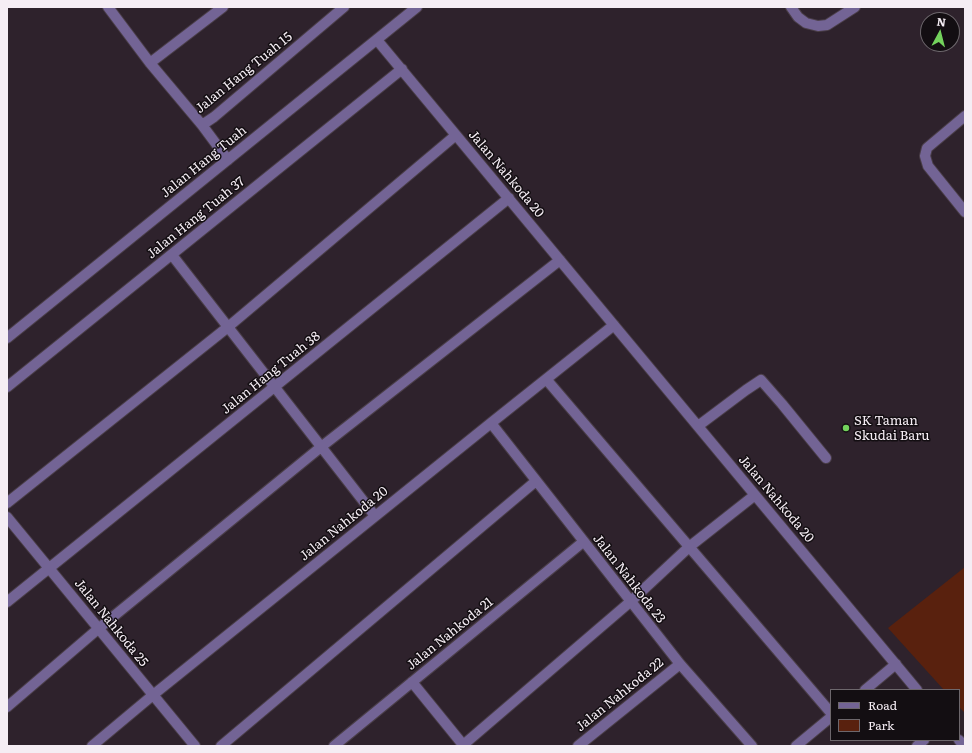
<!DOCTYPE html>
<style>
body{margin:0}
#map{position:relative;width:972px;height:753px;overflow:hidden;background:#2e222c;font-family:Literata,serif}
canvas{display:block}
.frame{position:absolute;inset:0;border:8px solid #f5edf4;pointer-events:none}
.legend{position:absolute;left:830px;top:689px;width:130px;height:52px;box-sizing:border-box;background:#130e12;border:1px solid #6d676c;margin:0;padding:5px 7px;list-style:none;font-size:12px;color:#f5edf4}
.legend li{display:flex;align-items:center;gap:8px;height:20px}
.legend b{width:20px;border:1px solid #6d676c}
.north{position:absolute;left:920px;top:12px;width:40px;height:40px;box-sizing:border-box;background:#130e12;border:1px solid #6d676c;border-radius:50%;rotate:7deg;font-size:11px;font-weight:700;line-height:16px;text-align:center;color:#f5edf4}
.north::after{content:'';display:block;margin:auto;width:14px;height:18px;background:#73d25c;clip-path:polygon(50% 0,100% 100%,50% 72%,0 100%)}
</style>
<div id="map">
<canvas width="972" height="753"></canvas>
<div class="frame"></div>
<ul class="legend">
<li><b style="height:5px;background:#736495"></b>Road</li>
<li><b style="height:11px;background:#59210e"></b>Park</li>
</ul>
<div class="north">N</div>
</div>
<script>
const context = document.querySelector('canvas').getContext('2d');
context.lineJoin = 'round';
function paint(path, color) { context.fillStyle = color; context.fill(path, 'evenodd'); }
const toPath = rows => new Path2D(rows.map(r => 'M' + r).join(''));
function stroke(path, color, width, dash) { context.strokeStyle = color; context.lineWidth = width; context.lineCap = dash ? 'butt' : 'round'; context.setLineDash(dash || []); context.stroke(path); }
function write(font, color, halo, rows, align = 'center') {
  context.font = font + ' Literata,serif'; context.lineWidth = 3; context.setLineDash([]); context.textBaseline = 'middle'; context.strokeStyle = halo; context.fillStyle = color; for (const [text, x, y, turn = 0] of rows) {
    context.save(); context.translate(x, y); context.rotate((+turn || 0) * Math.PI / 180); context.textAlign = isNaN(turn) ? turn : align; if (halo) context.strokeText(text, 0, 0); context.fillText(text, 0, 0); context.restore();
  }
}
const green = toPath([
 [965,567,965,713,959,707,959,690,944,690,888,628]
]);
const minor = toPath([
 [108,7,150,63,202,125,228,160],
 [791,7,798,17,806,23,818,26,827,25,855,7],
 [377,40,917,690],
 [150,63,223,7],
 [965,116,927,148,925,156,928,166,965,212],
 [202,125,214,117,344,7],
 [172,255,375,516],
 [7,338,417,7],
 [546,379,831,713],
 [7,387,402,69],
 [491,423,680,664,752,746],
 [698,426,746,390,761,380,782,404,826,458],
 [7,503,228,327,456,135],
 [7,517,195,746],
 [7,602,509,198],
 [412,682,464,746],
 [865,690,896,664],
 [7,707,98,629,321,447,560,260],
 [959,740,964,746],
 [92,746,153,695,491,423,614,325],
 [221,746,536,481],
 [334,746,583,542],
 [462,746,630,602,689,547,755,495],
 [578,746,680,664],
 [796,746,831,717],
 [917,746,924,740]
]);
const markers = [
 [846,428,4,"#73d25c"]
];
const streetNames = [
 ["Jalan Hang Tuah 15",244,73,-39],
 ["Jalan Hang Tuah",204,162,-39],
 ["Jalan Nahkoda 20",506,174,50],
 ["Jalan Hang Tuah 37",196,218,-39],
 ["Jalan Hang Tuah 38",271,373,-39],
 ["Jalan Nahkoda 20",776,499,50],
 ["Jalan Nahkoda 20",344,524,-39],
 ["Jalan Nahkoda 23",629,579,52],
 ["Jalan Nahkoda 25",111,623,51],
 ["Jalan Nahkoda 21",450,634,-39],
 ["Jalan Nahkoda 22",620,695,-39]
];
const poiNames = [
 ["SK Taman",854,421],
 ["Skudai Baru",854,436]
];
paint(green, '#59210e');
stroke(minor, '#4a3e48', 12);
stroke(minor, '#736495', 10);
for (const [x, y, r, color] of markers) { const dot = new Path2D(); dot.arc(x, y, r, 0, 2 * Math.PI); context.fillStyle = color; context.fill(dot); stroke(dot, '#130e12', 1.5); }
write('13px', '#f5edf4', '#130e12', streetNames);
write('13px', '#f5edf4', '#130e12', poiNames, 'left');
</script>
